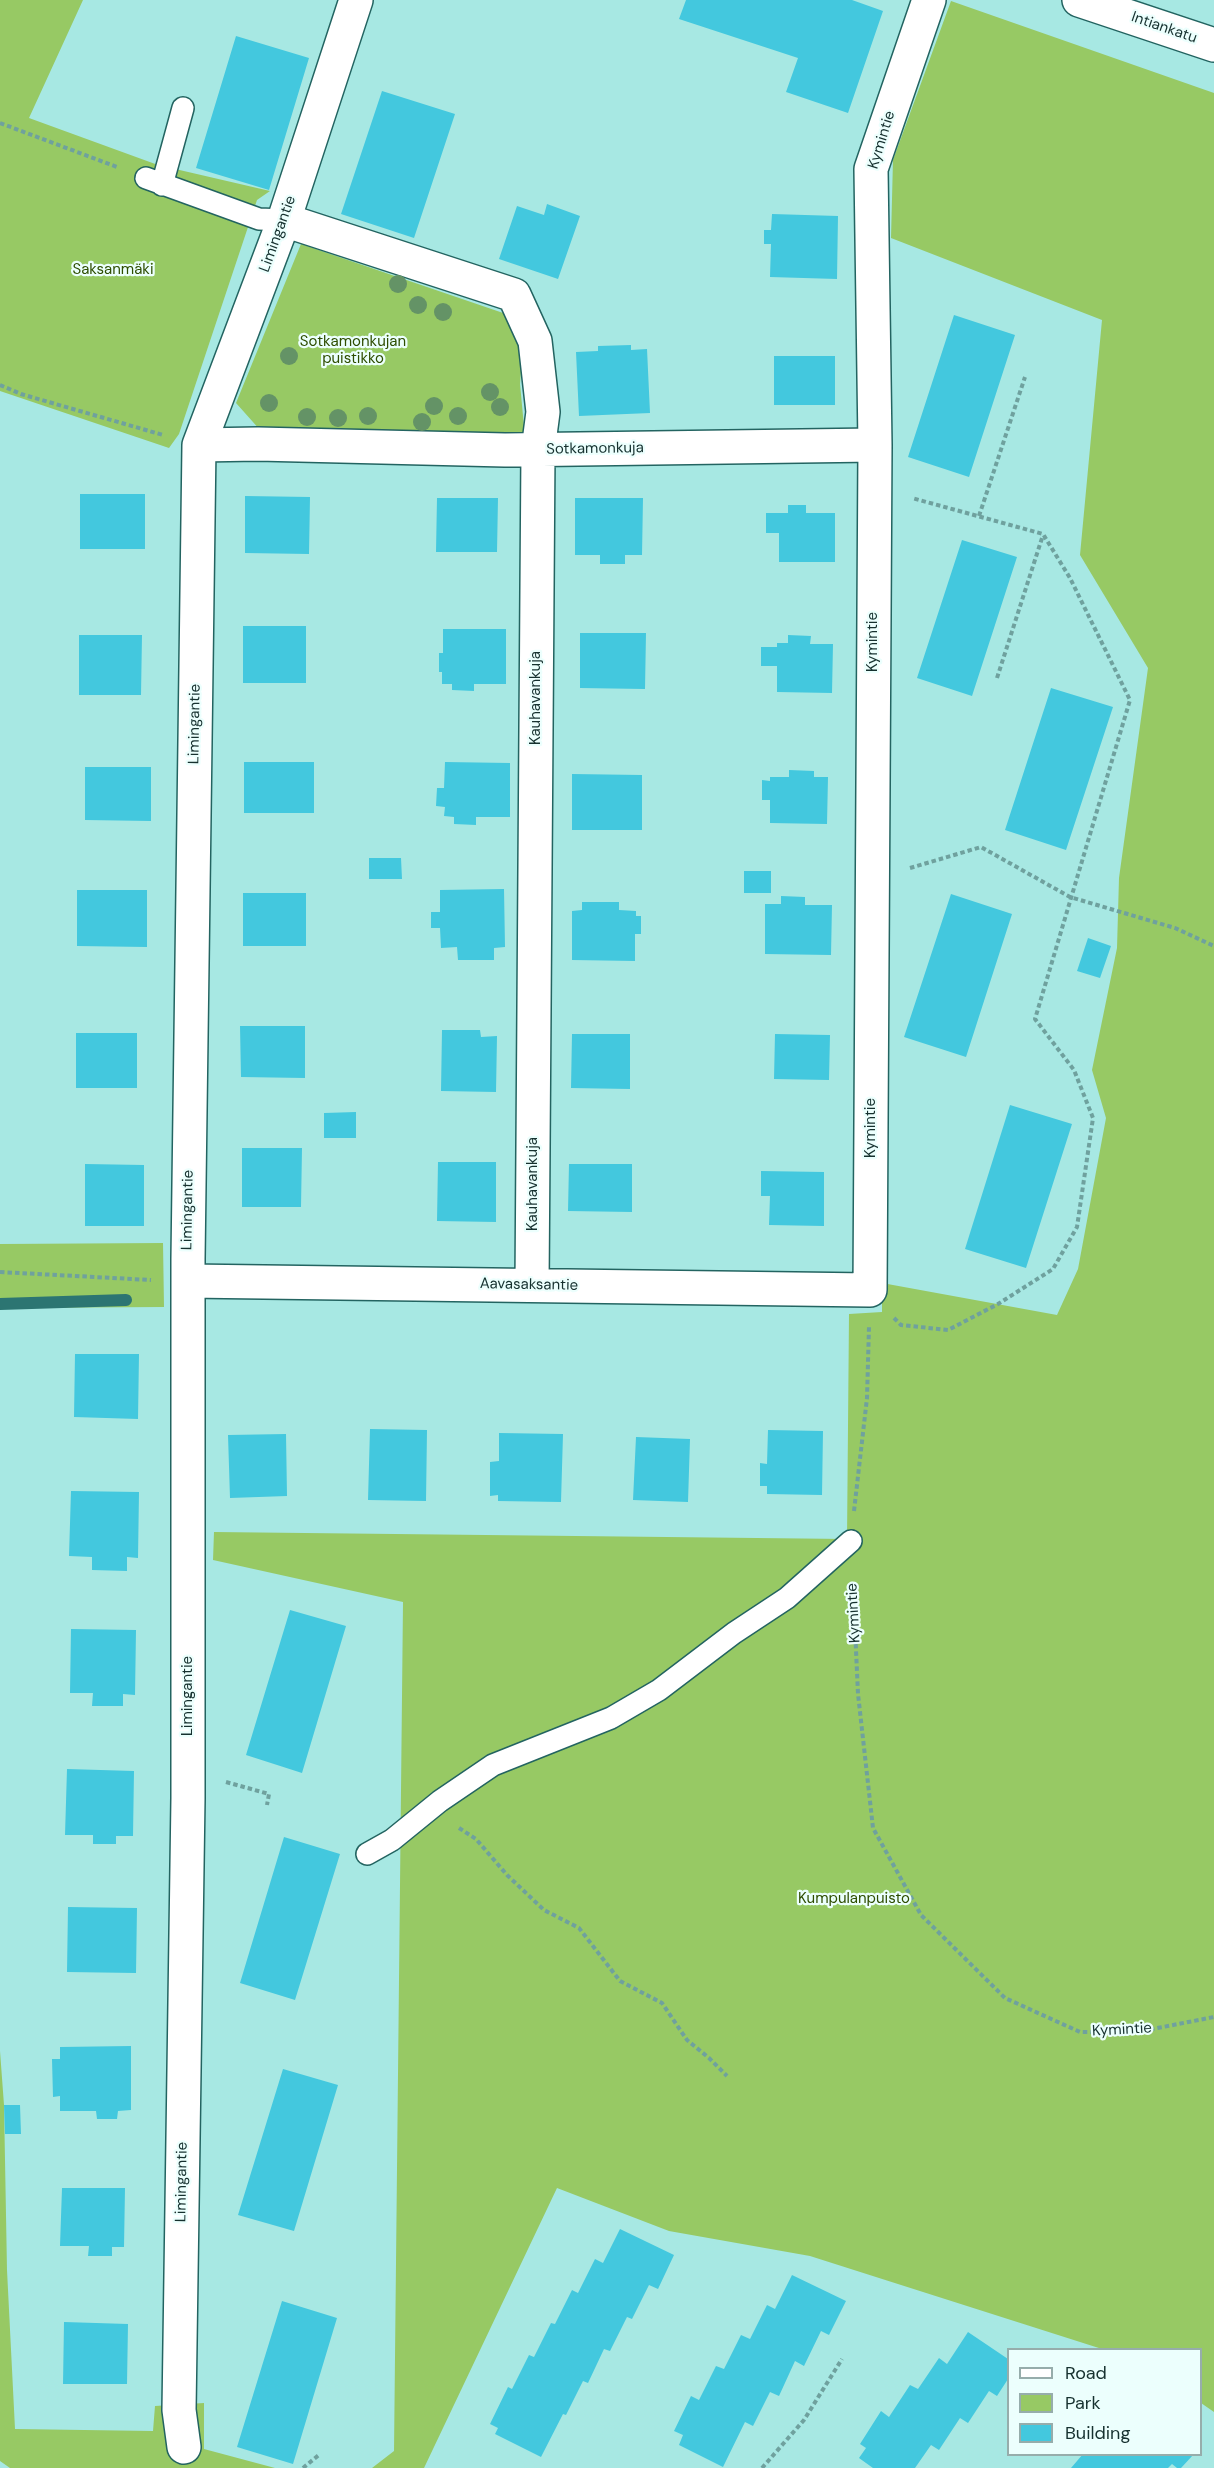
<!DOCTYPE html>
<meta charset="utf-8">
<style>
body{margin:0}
#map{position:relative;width:1214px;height:2468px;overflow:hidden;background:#a7e8e3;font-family:"DM Sans",sans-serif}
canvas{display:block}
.legend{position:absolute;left:1007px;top:2348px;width:195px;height:108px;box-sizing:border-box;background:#ecfffd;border:2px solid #96adab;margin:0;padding:8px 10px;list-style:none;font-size:18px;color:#16312f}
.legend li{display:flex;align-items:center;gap:12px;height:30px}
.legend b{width:30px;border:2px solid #96adab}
</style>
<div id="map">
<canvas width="1214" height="2468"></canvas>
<ul class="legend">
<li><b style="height:8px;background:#fff"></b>Road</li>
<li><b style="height:16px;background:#97c964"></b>Park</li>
<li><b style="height:16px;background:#43c8de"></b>Building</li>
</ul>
</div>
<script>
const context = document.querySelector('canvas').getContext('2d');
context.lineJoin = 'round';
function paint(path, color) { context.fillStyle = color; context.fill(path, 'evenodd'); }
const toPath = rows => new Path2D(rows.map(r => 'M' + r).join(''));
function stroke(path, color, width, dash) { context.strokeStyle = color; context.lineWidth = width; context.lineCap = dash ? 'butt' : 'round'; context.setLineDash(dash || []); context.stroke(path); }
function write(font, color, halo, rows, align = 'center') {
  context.font = font + ' "DM Sans",sans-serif'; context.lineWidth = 4.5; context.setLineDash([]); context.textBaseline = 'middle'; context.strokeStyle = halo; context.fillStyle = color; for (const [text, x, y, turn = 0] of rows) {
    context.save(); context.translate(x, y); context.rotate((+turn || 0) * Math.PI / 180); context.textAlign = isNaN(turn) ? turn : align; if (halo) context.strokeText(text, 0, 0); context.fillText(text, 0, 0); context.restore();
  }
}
const green = toPath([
 [0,0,83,0,29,118,158,165,270,191,257,200,179,434,169,448,0,391],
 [951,1,1214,93,1214,2412,1201,2403,1200,2350,1102,2349,810,2256,669,2231,557,2188,424,2468,372,2468,394,2451,403,1602,213,1560,214,1532,847,1539,849,1314,882,1312,882,1283,1057,1315,1078,1269,1106,1118,1092,1070,1117,948,1119,878,1148,668,1080,555,1102,320,891,238,893,160],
 [301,244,509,315,523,345,520,384,525,437,261,431,236,403],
 [163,1243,164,1307,0,1308,0,1244],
 [0,2051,4,2105,7,2270,15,2429,153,2431,155,2406,204,2403,204,2449,275,2468,10,2468,0,2461]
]);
const stream = toPath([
 [0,1304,126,1300]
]);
const building = toPath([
 [686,0,852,0,883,11,848,113,786,92,798,58,679,19],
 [236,36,309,58,269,190,196,168],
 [382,91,455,114,414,238,341,214],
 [547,204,580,216,558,279,499,259,517,206,544,215],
 [772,214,838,216,837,279,770,277,771,244,764,244,764,230,771,230],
 [954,315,1015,335,969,477,908,457],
 [631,345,631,350,647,349,650,413,579,416,576,352,598,351,598,346],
 [774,356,835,356,835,405,774,405],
 [80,494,145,494,145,549,80,549],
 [245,496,310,497,309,554,245,553],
 [437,498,498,498,497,552,436,552],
 [575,498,643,498,642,555,625,555,625,564,600,564,600,555,575,555],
 [788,505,806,505,806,513,835,513,835,562,779,562,779,533,766,533,766,513,788,513],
 [962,540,1017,557,972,696,917,678],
 [243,626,306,626,306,683,243,683],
 [443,629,506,629,506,684,474,684,474,691,452,690,452,684,442,684,442,672,439,672,439,653,443,653],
 [580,633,646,633,645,689,580,688],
 [79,635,142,635,141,695,79,695],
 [788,635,811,636,810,644,833,644,832,693,777,692,777,666,761,666,761,647,777,647,777,643,788,643],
 [1051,688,1113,707,1066,850,1005,830],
 [244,762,314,762,314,813,244,813],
 [445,762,510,763,510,817,476,817,476,825,454,824,454,817,444,816,445,807,436,806,437,788,444,788],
 [85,767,151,767,151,821,85,820],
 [789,770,814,771,814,777,828,777,827,824,770,823,770,800,762,800,762,780,770,781,770,777,789,777],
 [572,774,642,775,642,830,572,830],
 [369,858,401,858,402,879,369,879],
 [744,871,771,871,771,893,744,893],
 [504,889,505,947,494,948,494,960,458,960,457,947,441,948,440,928,431,928,431,912,440,912,440,890],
 [77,890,147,890,147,947,77,946],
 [243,893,306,893,306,946,243,946],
 [951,894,1012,914,966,1057,904,1037],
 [781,896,805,897,805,905,832,905,831,955,765,954,765,904,781,904],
 [582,902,619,902,619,910,636,911,636,916,641,916,641,934,635,934,635,961,572,960,572,911,582,910],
 [1088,938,1111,946,1100,978,1077,971],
 [240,1026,305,1026,305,1078,241,1077],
 [442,1030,480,1030,481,1037,497,1036,496,1092,441,1091],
 [76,1033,137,1033,137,1088,76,1088],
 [572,1034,630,1034,630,1089,571,1088],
 [775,1034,830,1035,829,1080,774,1079],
 [1010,1105,1072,1124,1026,1268,965,1249],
 [356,1112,356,1138,324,1138,324,1113],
 [242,1148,302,1148,301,1207,242,1207],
 [438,1162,496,1162,496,1222,437,1221],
 [85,1164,144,1165,144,1226,85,1226],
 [569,1164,632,1164,632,1212,568,1211],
 [761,1171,824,1172,824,1226,769,1225,770,1196,761,1196],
 [75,1354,139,1354,138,1419,74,1417],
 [370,1429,427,1430,426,1501,368,1500],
 [768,1430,823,1431,822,1495,767,1494,767,1486,760,1486,760,1463,767,1464],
 [499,1433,563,1434,561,1502,498,1501,498,1495,490,1496,490,1462,499,1461],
 [286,1434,287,1496,230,1498,228,1435],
 [636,1437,690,1439,688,1502,633,1500],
 [71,1491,139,1492,138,1558,127,1557,127,1571,92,1570,92,1557,69,1556],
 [290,1610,346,1626,302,1773,246,1755],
 [71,1629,136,1630,135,1695,123,1694,123,1706,92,1706,93,1693,70,1693],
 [67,1769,134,1771,133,1836,116,1836,116,1844,93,1844,93,1835,65,1835],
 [284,1837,340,1854,295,2000,240,1983],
 [68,1907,137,1908,136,1973,67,1972],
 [131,2046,131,2110,118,2111,117,2119,97,2119,96,2111,60,2111,60,2096,53,2097,52,2059,60,2059,60,2047],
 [283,2069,338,2085,294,2231,238,2215],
 [4,2105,20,2105,21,2134,5,2134],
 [62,2188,125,2188,124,2247,112,2247,112,2256,88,2256,89,2246,60,2246],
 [620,2229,674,2255,658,2289,649,2285,632,2319,627,2317,610,2351,604,2349,588,2383,583,2381,566,2415,563,2414,541,2457,495,2434,498,2428,490,2424,508,2387,512,2389,529,2355,534,2357,551,2323,555,2324,572,2290,578,2293,595,2259,603,2263],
 [792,2275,846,2301,829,2335,821,2331,804,2366,795,2361,779,2396,770,2392,753,2426,745,2422,723,2467,679,2445,683,2435,674,2431,691,2396,699,2400,716,2366,724,2369,741,2335,750,2339,767,2305,775,2309],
 [282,2301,337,2318,293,2464,237,2447],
 [64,2322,128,2324,127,2384,63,2384],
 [968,2332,1008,2359,1008,2379,997,2396,989,2391,968,2423,960,2418,939,2450,931,2445,915,2468,873,2468,859,2458,866,2448,860,2444,881,2411,889,2417,910,2385,918,2389,939,2358,947,2364],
 [1083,2454,1194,2454,1181,2468,1177,2468,1172,2464,1168,2468,1071,2468]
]);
const path = toPath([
 [0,123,117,167],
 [0,385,21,394,163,435],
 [979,516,1025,377],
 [997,678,1043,535],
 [910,868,981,847,1070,897,1175,928,1214,946],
 [0,1272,151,1280],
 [894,1318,901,1325,948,1330,998,1304,1053,1269,1077,1227,1093,1118,1074,1070,1035,1019,1130,700,1070,578,1043,534,912,498],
 [854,1511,867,1398,869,1327],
 [853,1584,858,1694,873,1828,921,1915,1005,1998,1080,2032,1137,2032,1214,2017],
 [226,1782,269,1794,267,1805],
 [459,1828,476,1839,507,1875,544,1910,579,1928,620,1981,662,2003,687,2040,709,2058,727,2076],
 [303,2468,320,2454],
 [762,2468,804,2420,842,2359]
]);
const service = toPath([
 [146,178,259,219,284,220],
 [162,185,183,108],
 [367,1854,392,1840,440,1801,493,1765,611,1718,659,1690,734,1633,787,1598,851,1541]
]);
const minor = toPath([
 [284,220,514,295,535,341,543,412,538,450,532,1285],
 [199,445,258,444,505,450,875,445],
 [188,1281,870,1290,875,445,871,169,929,0],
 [184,2447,179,2410,188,1798,188,1258,199,445,284,220,356,0]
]);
const tertiary = toPath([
 [1079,0,1214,45]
]);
const trees = [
 [398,284],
 [418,305],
 [443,312],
 [289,356],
 [490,392],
 [269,403],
 [434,406],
 [500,407],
 [368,416],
 [458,416],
 [307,417],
 [338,418],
 [422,422]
];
const streetNames = [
 ["Intiankatu",1164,28,19],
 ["Kymintie",882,140,-73],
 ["Limingantie",278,234,-70],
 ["Sotkamonkuja",595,449,-1],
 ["Kymintie",873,642,-90],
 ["Kauhavankuja",536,698,-90],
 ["Limingantie",195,724,-89],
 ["Kymintie",871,1128,-90],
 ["Kauhavankuja",533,1184,-90],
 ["Limingantie",188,1210,-89],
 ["Aavasaksantie",529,1285,1],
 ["Kymintie",854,1613,-93],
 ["Limingantie",188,1696,-90],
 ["Kymintie",1122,2030,-3],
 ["Limingantie",182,2182,-89]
];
const parkNames = [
 ["Saksanmäki",113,270],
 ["Sotkamonkujan",353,342],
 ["puistikko",353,359],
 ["Kumpulanpuisto",854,1899]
];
paint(green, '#97c964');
stroke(stream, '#2c7572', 12);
paint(building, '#43c8de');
stroke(service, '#236461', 24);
stroke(minor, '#236461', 36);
stroke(tertiary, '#236461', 36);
stroke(path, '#6fa19e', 4, [4.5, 3]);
stroke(service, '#fff', 21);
stroke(minor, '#fff', 33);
stroke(tertiary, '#fff', 33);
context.fillStyle = '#649366';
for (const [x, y] of trees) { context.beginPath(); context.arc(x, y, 9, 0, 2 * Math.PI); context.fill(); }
write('15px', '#16312f', '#ecfffd', streetNames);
write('15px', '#2e4d00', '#ecfffd', parkNames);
</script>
